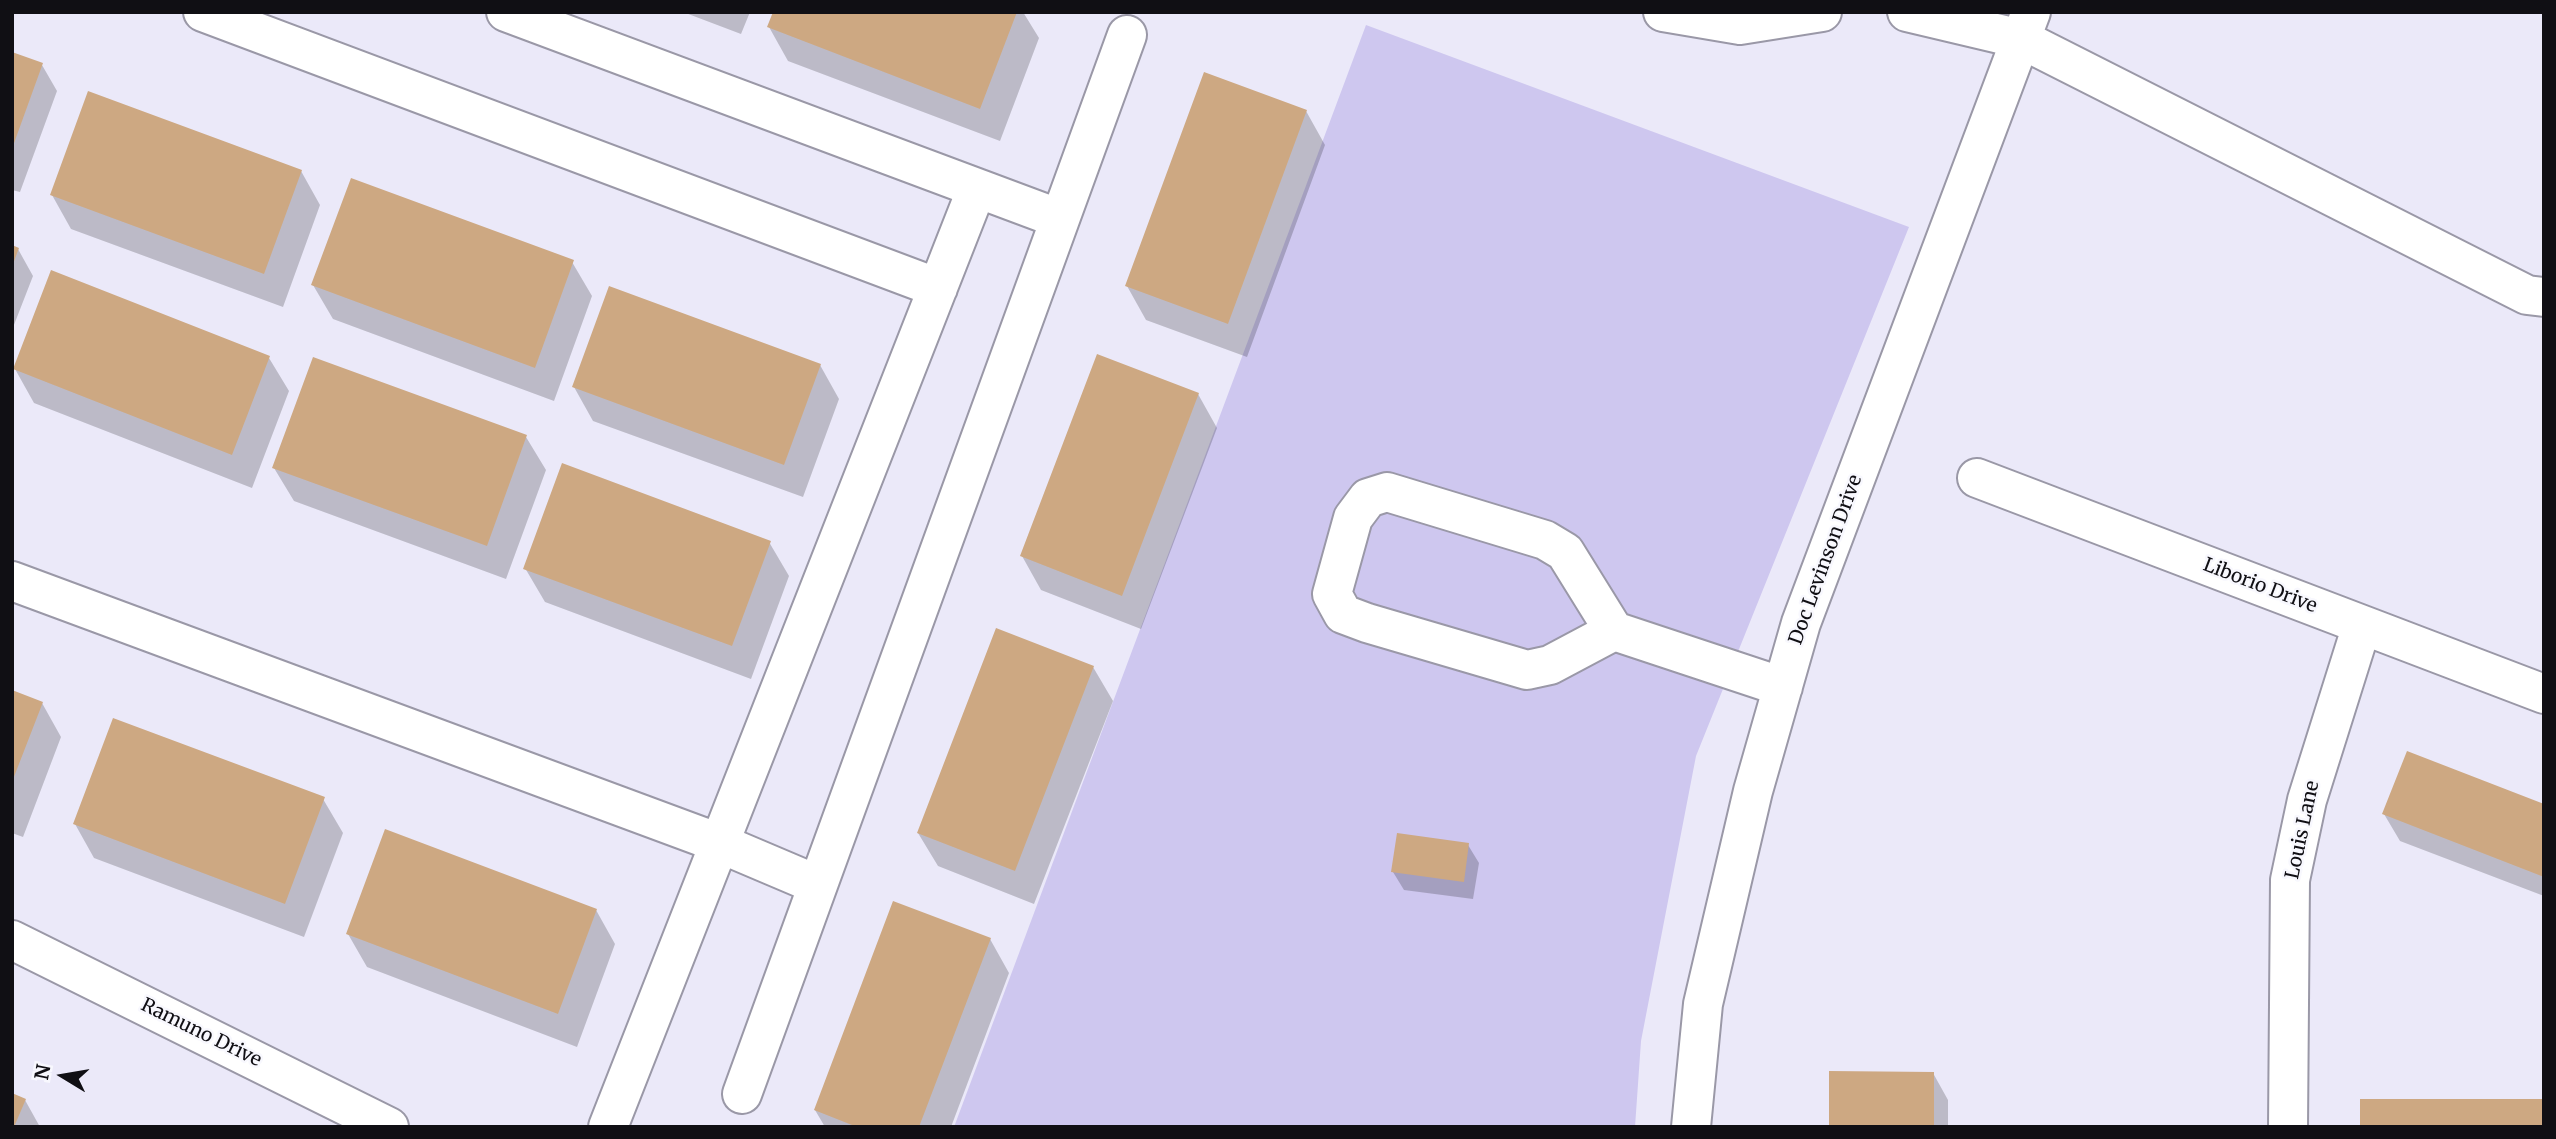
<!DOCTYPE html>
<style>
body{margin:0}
#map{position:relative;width:2556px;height:1139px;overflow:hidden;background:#ebe9f9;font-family:Merriweather,serif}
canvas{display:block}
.frame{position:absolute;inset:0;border:14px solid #100f14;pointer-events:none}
.north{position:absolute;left:28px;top:1041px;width:70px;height:70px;-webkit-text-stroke:5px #f8f8fe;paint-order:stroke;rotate:281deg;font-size:19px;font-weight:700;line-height:28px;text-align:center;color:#100f14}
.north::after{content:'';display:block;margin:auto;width:24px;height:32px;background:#100f14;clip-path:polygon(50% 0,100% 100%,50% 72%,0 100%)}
</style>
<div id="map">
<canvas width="2556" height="1139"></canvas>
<div class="frame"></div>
<div class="north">N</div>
</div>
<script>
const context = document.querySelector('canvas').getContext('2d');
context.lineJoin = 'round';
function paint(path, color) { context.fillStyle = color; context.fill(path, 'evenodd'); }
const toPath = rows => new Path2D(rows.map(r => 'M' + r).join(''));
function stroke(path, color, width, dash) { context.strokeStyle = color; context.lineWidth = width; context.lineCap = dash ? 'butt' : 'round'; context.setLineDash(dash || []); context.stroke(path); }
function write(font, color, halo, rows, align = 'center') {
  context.font = font + ' Merriweather,serif'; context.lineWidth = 5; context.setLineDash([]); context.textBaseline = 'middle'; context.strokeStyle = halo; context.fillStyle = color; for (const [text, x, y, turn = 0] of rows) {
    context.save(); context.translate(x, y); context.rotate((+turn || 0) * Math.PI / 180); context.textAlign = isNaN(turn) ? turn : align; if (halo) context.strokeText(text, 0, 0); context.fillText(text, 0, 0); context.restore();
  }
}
const green = toPath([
 [1366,25,1909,227,1696,756,1641,1041,1635,1127,954,1127]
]);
const shadow = toPath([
 [683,12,750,12,741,34],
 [774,12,1023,12,1039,38,1000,141,788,61,769,27],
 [12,54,42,65,57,91,20,192,12,190],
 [1306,111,1325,145,1247,357,1146,320,1127,286],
 [301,171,320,205,283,307,71,229,52,195],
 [12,247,18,249,33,276,12,330],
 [572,262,592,296,554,401,333,319,313,285],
 [269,358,289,391,252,488,34,403,15,369],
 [820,365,839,399,803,497,593,421,574,387],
 [1198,394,1217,428,1141,629,1041,590,1022,556],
 [526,437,546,470,506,579,294,501,274,468],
 [769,542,789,576,751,679,545,602,525,568],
 [1093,667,1113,701,1034,904,938,866,918,833],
 [12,692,42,703,61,737,23,837,12,833],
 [323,799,343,833,304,937,94,858,75,824],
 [2544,806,2544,896,2400,841,2384,814],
 [1468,845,1479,863,1473,899,1404,890,1393,872],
 [596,910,615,944,577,1047,367,967,348,934],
 [990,939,1009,973,951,1127,825,1127,815,1110],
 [1933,1073,1948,1100,1948,1127,1831,1127],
 [25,1100,40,1127,12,1127]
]);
const building = toPath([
 [773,12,1017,12,980,109,767,27],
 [12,52,43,63,13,146,12,146],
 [1204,72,1307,110,1228,324,1125,286],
 [88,91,302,170,264,274,50,195],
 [351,178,574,260,535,368,311,285],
 [12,245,19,248,13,264,12,264],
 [51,270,270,356,232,455,13,369],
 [609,286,821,364,784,465,572,387],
 [1097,354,1199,393,1122,596,1020,556],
 [313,357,527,435,487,546,272,468],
 [562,463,771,541,732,646,523,569],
 [996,628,1094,666,1015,871,917,833],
 [12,690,43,702,12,782],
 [113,718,325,797,285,904,73,824],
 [2407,751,2544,804,2544,877,2382,814],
 [385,829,597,909,558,1014,346,934],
 [1397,833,1469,843,1464,882,1391,872],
 [893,901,991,938,919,1127,857,1127,814,1110],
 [1829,1071,1934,1072,1934,1127,1829,1127],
 [12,1093,26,1099,14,1127,12,1127],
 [2360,1099,2544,1099,2544,1127,2360,1127]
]);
const minor = toPath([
 [203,12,938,288],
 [506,12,977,188],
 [1663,12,1740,25,1745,12],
 [1907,12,2021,39,2527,295,2544,297],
 [1740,25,1822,12],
 [1977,478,2544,694],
 [12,581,719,843,818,885],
 [1614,631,1550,665,1527,670,1367,623,1343,614,1332,594,1353,518,1368,498,1387,492,1545,540,1565,552,1614,631,1783,687],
 [12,940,389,1127],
 [742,1094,1127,35],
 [608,1127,977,188,1060,219],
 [1691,1127,1703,1004,1753,791,1801,623,2031,12],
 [2288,1127,2290,880,2307,800,2362,625]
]);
const streetNames = [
 ["Doc Levinson Drive",1826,560,-70],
 ["Liborio Drive",2260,586,21],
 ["Louis Lane",2303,830,-78],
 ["Ramuno Drive",201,1033,26]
];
paint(green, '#cec7ef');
paint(shadow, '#0003');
paint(building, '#cda882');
stroke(minor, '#9a98a7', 42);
stroke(minor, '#fff', 38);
write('19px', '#100f14', '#f8f8fe', streetNames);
</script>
